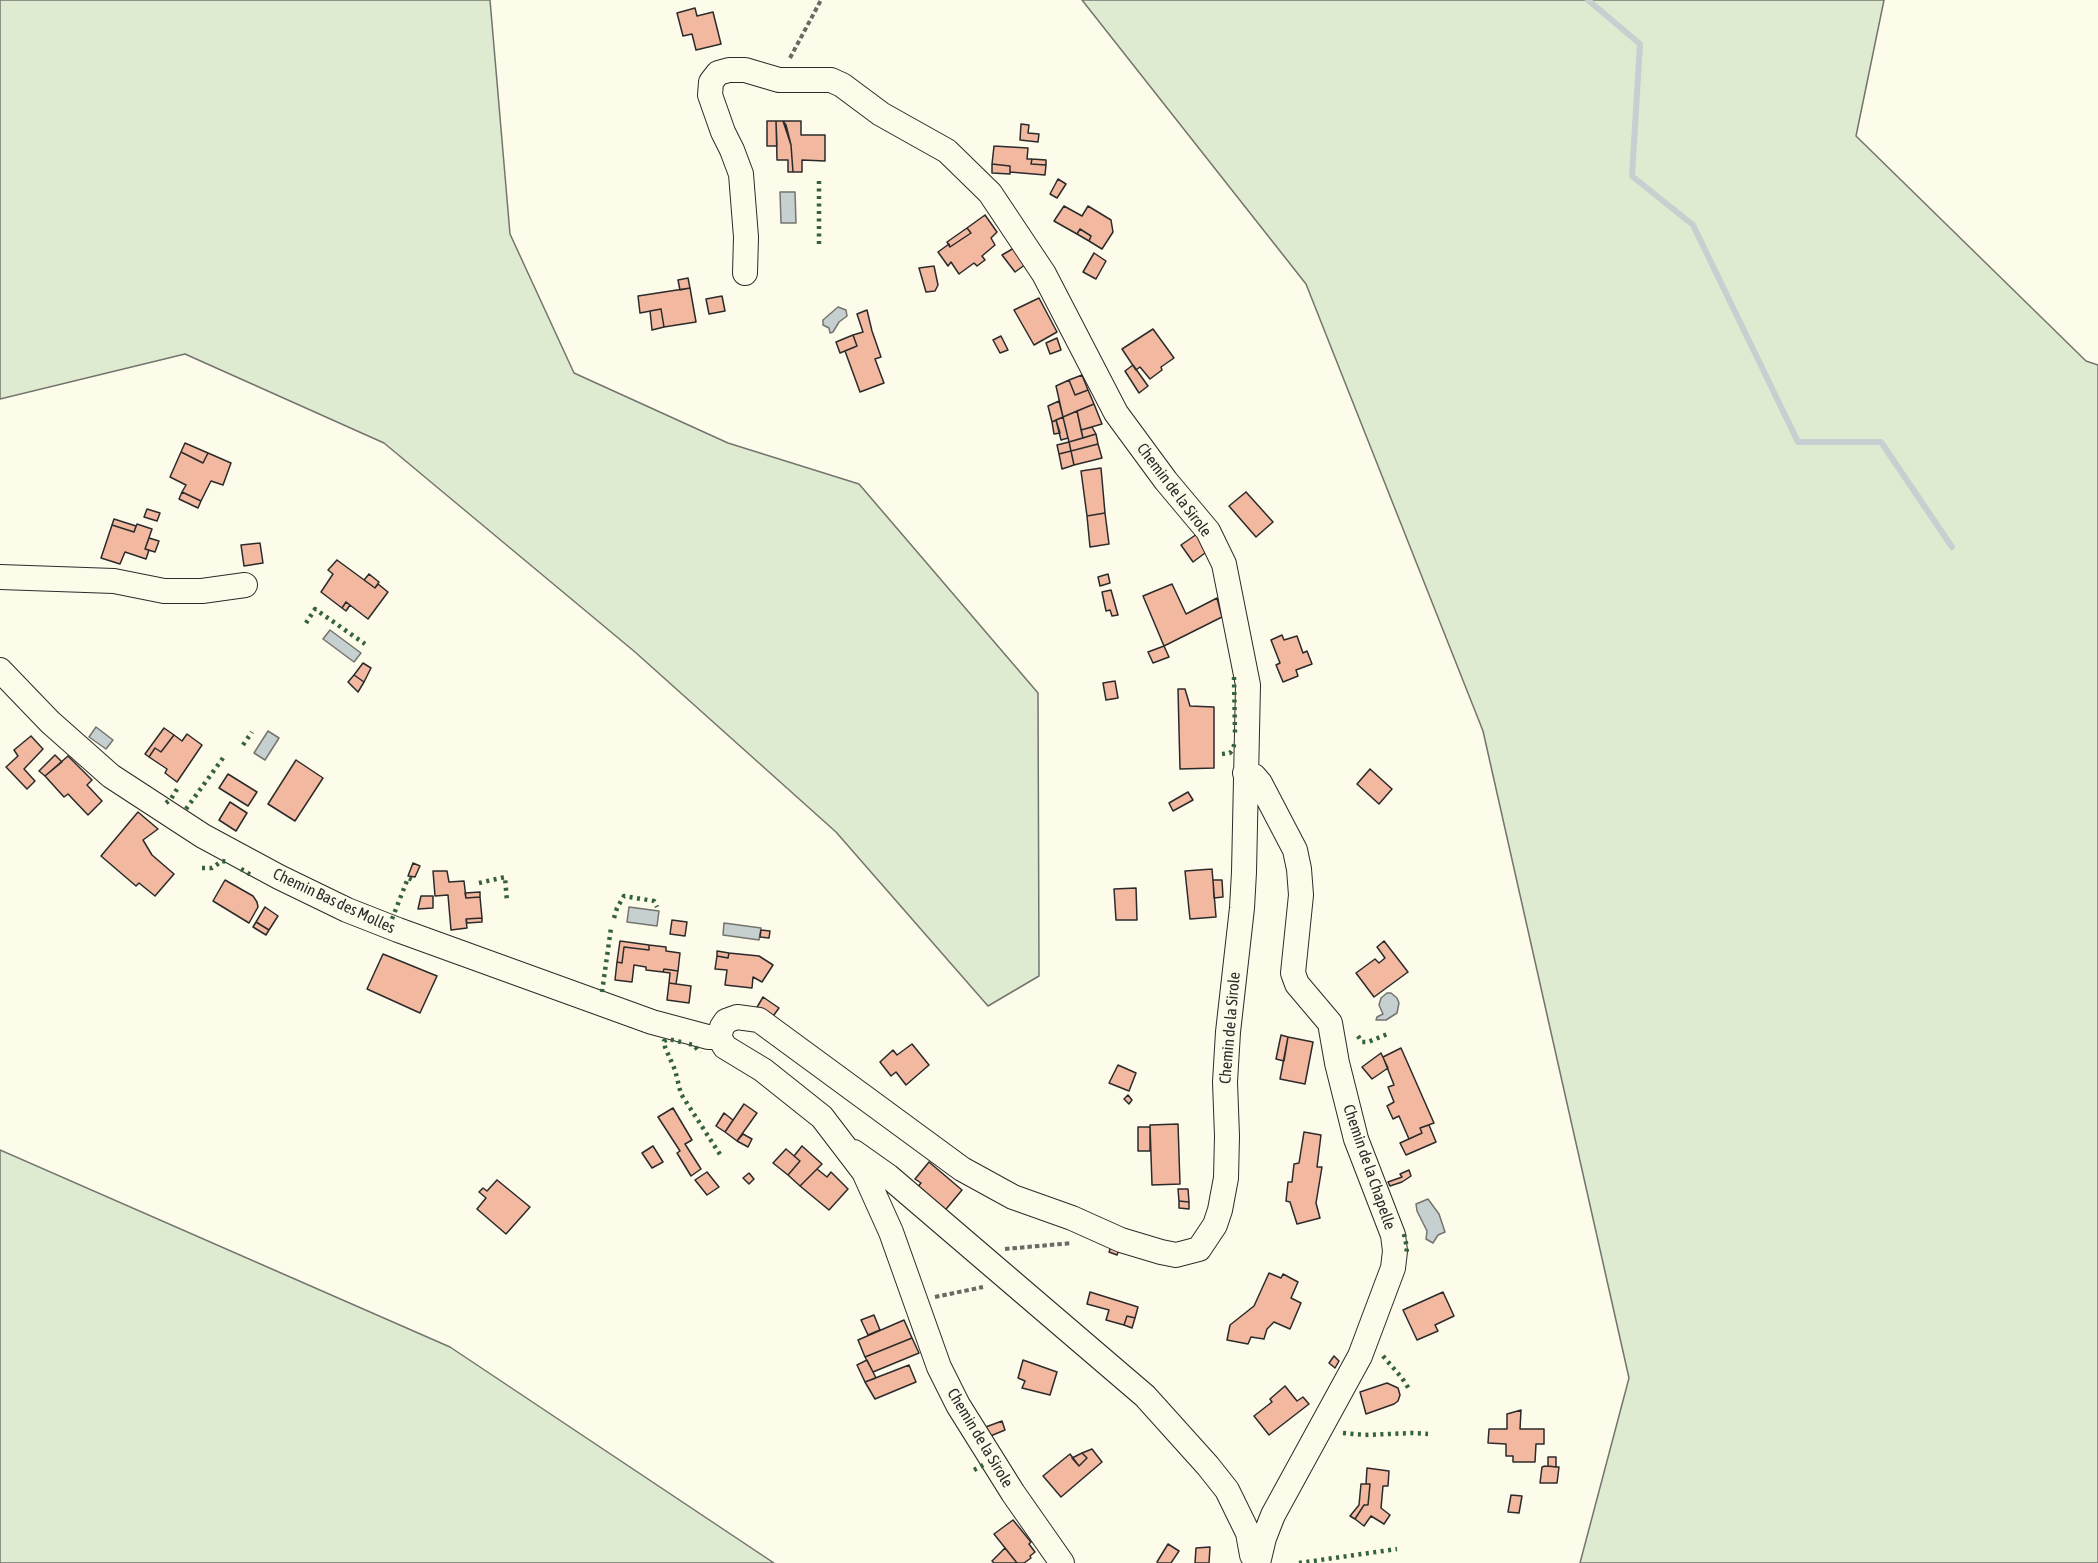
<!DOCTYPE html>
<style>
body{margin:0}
canvas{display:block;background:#fdfbea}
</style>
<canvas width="2098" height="1563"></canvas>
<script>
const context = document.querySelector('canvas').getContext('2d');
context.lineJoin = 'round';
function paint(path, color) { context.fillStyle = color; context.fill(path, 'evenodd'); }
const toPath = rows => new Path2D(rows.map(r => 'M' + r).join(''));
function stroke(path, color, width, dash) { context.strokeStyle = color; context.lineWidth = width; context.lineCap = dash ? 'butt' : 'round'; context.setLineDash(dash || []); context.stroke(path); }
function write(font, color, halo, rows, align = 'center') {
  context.font = font + ' "Asap Condensed",sans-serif'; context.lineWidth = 4.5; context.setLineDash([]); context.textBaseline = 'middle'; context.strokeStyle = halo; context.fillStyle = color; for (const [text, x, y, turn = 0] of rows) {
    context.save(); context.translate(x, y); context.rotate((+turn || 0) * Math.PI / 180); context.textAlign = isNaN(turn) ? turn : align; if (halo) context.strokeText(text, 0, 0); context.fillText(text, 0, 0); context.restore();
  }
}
const green = toPath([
 [0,0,490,0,510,234,574,373,728,443,859,484,1038,693,1039,976,988,1006,836,832,635,652,384,443,185,354,0,399,0,0],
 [1082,0,1884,0,1856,136,2086,361,2098,365,2098,1563,1580,1563,1629,1378,1483,731,1306,284,1082,0],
 [0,1150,450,1347,774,1563,0,1563,0,1150]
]);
const water = toPath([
 [780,192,795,192,796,223,781,223,780,192],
 [838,307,846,310,847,316,839,322,833,332,830,333,829,328,823,325,823,320,838,307],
 [330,630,361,653,354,662,323,639,330,630],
 [96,727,113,740,106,749,89,737,96,727],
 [268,731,279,738,265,760,254,753,268,731],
 [629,907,659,911,657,926,627,922,629,907],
 [724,923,761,928,759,940,723,935,724,923],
 [1387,993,1391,993,1397,998,1399,1003,1397,1013,1386,1020,1376,1020,1377,1017,1383,1014,1379,1005,1381,998,1387,993],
 [1428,1199,1439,1214,1445,1232,1438,1235,1433,1243,1426,1239,1427,1231,1417,1211,1416,1204,1428,1199]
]);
const stream = toPath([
 [1588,0,1640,44,1632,176,1693,225,1798,442,1881,442,1952,547]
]);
const building = toPath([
 [695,8,697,16,713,12,721,44,696,50,692,34,683,36,677,13,695,8],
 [767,121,776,121,777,146,767,146,767,121],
 [776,121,783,121,786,125,791,145,793,172,788,172,788,160,777,160,776,121],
 [783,121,801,121,801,135,825,135,825,161,802,160,802,172,793,172,791,145,783,121],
 [1021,124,1029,125,1028,133,1039,134,1038,142,1020,140,1021,124],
 [994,146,1028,148,1027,159,1032,159,1031,164,1046,165,1045,175,1010,172,1010,166,992,164,994,146],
 [1032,159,1046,160,1046,165,1031,164,1032,159],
 [992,164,1010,166,1010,174,992,173,992,164],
 [1058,179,1066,184,1057,198,1050,194,1058,179],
 [1064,206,1082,216,1088,206,1111,220,1113,232,1102,249,1089,241,1091,236,1080,229,1077,234,1054,221,1064,206],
 [985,215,997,232,991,238,995,245,982,256,985,260,977,266,974,263,959,274,951,262,948,266,938,252,949,244,950,247,971,233,967,228,985,215],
 [967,228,971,233,950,247,947,242,967,228],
 [1080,229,1091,236,1089,241,1077,234,1080,229],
 [1014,248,1026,264,1015,272,1002,255,1014,248],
 [1094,253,1106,261,1096,279,1083,272,1094,253],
 [934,266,938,285,935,291,926,292,919,268,934,266],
 [688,278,690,288,680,290,678,280,688,278],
 [690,288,696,322,664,327,661,309,640,313,638,296,690,288],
 [722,296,725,311,709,314,706,299,722,296],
 [1039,298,1057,332,1034,345,1014,310,1039,298],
 [661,309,664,327,652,330,650,311,661,309],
 [867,310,872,331,881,357,875,359,884,383,860,392,845,351,857,346,853,335,863,332,857,314,867,310],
 [1153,329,1174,358,1161,367,1162,370,1150,379,1140,367,1136,370,1122,349,1153,329],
 [853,335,857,346,840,353,836,342,853,335],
 [1001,336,1008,350,1000,353,993,340,1001,336],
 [1057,338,1061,350,1050,354,1046,343,1057,338],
 [1133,365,1148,386,1139,393,1125,371,1133,365],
 [1082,375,1088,390,1075,395,1069,380,1082,375],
 [1069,380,1075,395,1088,390,1094,404,1063,417,1056,386,1069,380],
 [1059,401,1063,417,1052,422,1048,406,1059,401],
 [1094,404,1102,424,1081,430,1077,411,1094,404],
 [1077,411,1083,438,1069,442,1063,417,1077,411],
 [1063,417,1068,438,1061,440,1056,420,1063,417],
 [1056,420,1060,433,1054,434,1052,422,1056,420],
 [1092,427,1096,434,1083,438,1081,430,1092,427],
 [1096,434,1098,444,1071,451,1069,442,1096,434],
 [1069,442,1071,451,1059,454,1057,445,1069,442],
 [185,443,208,453,203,463,181,452,185,443],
 [1098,444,1102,458,1074,465,1071,451,1098,444],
 [1071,451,1074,465,1062,469,1059,454,1071,451],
 [181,452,203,463,208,453,231,463,223,485,211,481,201,501,182,492,186,485,170,477,181,452],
 [1101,468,1105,513,1087,516,1081,471,1101,468],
 [182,492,201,501,198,508,179,499,182,492],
 [1246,492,1273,522,1256,537,1229,506,1246,492],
 [147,509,160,513,157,521,144,517,147,509],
 [1105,513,1109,544,1090,547,1087,516,1105,513],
 [114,519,136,526,134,532,112,525,114,519],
 [137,524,152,529,145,549,149,550,146,559,125,552,120,564,101,558,112,525,134,532,137,524],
 [1197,534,1209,550,1193,562,1181,545,1197,534],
 [149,538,159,541,155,552,145,549,149,538],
 [260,543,263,563,244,566,241,545,260,543],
 [337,560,375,588,378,584,388,592,368,619,346,602,342,608,321,592,333,574,328,570,337,560],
 [369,574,379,582,375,588,364,580,369,574],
 [1108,574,1110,583,1100,586,1098,577,1108,574],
 [1172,584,1186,614,1217,598,1222,617,1164,646,1143,596,1172,584],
 [1111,590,1118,615,1112,616,1110,610,1106,611,1102,592,1111,590],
 [346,602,350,605,346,611,342,608,346,602],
 [1282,635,1284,640,1297,636,1303,653,1307,651,1312,664,1296,670,1298,676,1283,682,1276,665,1280,663,1271,640,1282,635],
 [1164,646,1169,657,1153,663,1148,652,1164,646],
 [363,663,371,668,364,682,354,675,363,663],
 [354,675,364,682,358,692,348,682,354,675],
 [1115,681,1118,698,1106,700,1103,683,1115,681],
 [1178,689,1185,689,1190,706,1214,707,1214,768,1180,769,1178,689],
 [164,728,174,735,161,752,155,748,149,757,145,754,164,728],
 [187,734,202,745,177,782,165,773,167,769,149,757,155,748,161,752,174,735,182,741,187,734],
 [31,736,43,749,24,769,35,781,27,789,6,767,18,756,14,750,31,736],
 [55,755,62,762,45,776,39,771,55,755],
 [68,756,92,780,87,785,102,801,88,815,68,794,64,797,45,776,68,756],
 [296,760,323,778,295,821,268,804,296,760],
 [1370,769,1392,789,1379,804,1357,784,1370,769],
 [228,774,257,792,248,806,219,788,228,774],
 [1188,792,1193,800,1173,811,1169,803,1188,792],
 [230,802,247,813,236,831,219,820,230,802],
 [138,812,158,829,143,840,152,855,174,874,155,896,139,883,136,886,101,856,138,812],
 [413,863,420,866,415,877,408,876,413,863],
 [1212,869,1216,917,1190,919,1185,871,1212,869],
 [433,871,447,871,449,882,464,881,466,898,480,897,482,918,466,919,467,928,451,930,448,895,435,896,433,871],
 [225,880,253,896,257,902,258,907,249,923,213,901,225,880],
 [1213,880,1222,880,1223,897,1214,898,1213,880],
 [1136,888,1137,920,1116,920,1114,889,1136,888],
 [480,892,480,897,466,898,465,893,480,892],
 [421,896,433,896,433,908,418,909,421,896],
 [265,907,278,916,269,930,256,922,265,907],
 [482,918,482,922,467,923,466,919,482,918],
 [672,920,687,922,685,936,670,934,672,920],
 [256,922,269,930,266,935,253,927,256,922],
 [761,930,770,931,769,938,760,937,761,930],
 [620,941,649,945,649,950,624,947,622,963,617,962,620,941],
 [1384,941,1408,972,1374,997,1356,973,1375,959,1379,963,1385,958,1377,947,1384,941],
 [649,945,666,947,666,951,680,953,678,971,664,969,663,972,646,970,646,967,634,965,632,982,615,980,617,962,622,963,624,947,649,950,649,945],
 [717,951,729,953,728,958,717,956,717,951],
 [729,953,759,956,773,965,762,982,753,977,752,988,725,985,727,970,715,969,717,956,728,958,729,953],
 [383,954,437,976,420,1013,367,989,383,954],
 [664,969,678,971,676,984,669,983,670,973,663,972,664,969],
 [669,983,691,986,689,1003,667,1000,669,983],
 [763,997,779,1008,771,1019,756,1009,763,997],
 [1281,1035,1288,1037,1284,1061,1276,1059,1281,1035],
 [1288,1037,1313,1042,1305,1084,1280,1079,1288,1037],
 [912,1044,929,1065,906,1085,896,1072,891,1076,880,1062,893,1050,897,1055,912,1044],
 [1401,1048,1434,1123,1420,1128,1422,1133,1409,1139,1399,1116,1393,1119,1387,1106,1394,1102,1388,1087,1394,1085,1383,1057,1401,1048],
 [1381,1053,1388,1068,1372,1079,1362,1067,1381,1053],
 [1118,1065,1136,1073,1129,1091,1109,1083,1118,1065],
 [1128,1095,1132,1100,1129,1104,1124,1099,1128,1095],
 [744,1104,757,1113,737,1141,725,1132,744,1104],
 [673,1108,692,1140,685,1144,701,1169,691,1176,677,1153,680,1151,658,1117,673,1108],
 [724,1113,733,1120,725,1132,716,1126,724,1113],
 [1178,1124,1180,1184,1152,1185,1150,1125,1178,1124],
 [1429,1125,1436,1142,1406,1155,1400,1143,1422,1133,1420,1128,1429,1125],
 [1138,1127,1150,1127,1150,1151,1138,1151,1138,1127],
 [1304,1132,1321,1135,1317,1167,1322,1167,1316,1203,1320,1218,1297,1224,1290,1202,1286,1201,1288,1182,1292,1182,1294,1164,1299,1163,1304,1132],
 [743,1134,752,1139,748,1147,737,1141,743,1134],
 [653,1146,663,1162,652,1168,642,1153,653,1146],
 [802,1146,822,1164,800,1186,788,1175,800,1161,794,1156,802,1146],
 [786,1149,800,1161,788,1175,773,1163,786,1149],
 [929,1162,962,1190,942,1214,914,1191,921,1183,915,1179,929,1162],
 [817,1169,827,1177,831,1172,848,1189,829,1210,800,1186,817,1169],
 [1409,1170,1411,1176,1402,1182,1390,1186,1388,1182,1402,1177,1400,1174,1409,1170],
 [707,1172,719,1187,707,1195,695,1180,707,1172],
 [749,1173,754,1179,749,1184,743,1178,749,1173],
 [497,1180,530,1207,506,1234,477,1209,486,1198,479,1192,483,1188,487,1191,497,1180],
 [1178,1189,1188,1189,1189,1202,1179,1201,1178,1189],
 [1179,1201,1189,1202,1189,1209,1179,1208,1179,1201],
 [1112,1244,1120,1247,1117,1255,1109,1252,1112,1244],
 [1269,1273,1281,1278,1283,1274,1298,1282,1291,1298,1301,1303,1290,1329,1274,1322,1267,1329,1264,1339,1251,1337,1248,1344,1227,1340,1230,1325,1254,1306,1269,1273],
 [1090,1292,1138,1307,1135,1318,1127,1316,1124,1325,1106,1320,1109,1310,1087,1304,1090,1292],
 [1443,1292,1454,1316,1435,1325,1438,1331,1417,1340,1403,1310,1443,1292],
 [874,1315,880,1330,868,1335,861,1320,874,1315],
 [1127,1316,1135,1318,1132,1328,1124,1325,1127,1316],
 [904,1320,912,1338,865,1357,858,1340,904,1320],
 [912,1338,919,1353,873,1372,865,1357,912,1338],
 [1334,1356,1339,1361,1335,1368,1329,1363,1334,1356],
 [867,1360,876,1378,865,1382,857,1365,867,1360],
 [1023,1360,1057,1372,1050,1395,1022,1388,1025,1381,1018,1378,1023,1360],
 [909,1365,916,1382,875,1399,865,1382,909,1365],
 [1387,1383,1398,1388,1400,1395,1398,1401,1394,1404,1366,1414,1360,1392,1387,1383],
 [1285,1386,1297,1401,1303,1397,1309,1404,1269,1435,1254,1416,1272,1402,1270,1399,1285,1386],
 [1521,1410,1520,1429,1544,1429,1544,1444,1536,1444,1535,1462,1513,1462,1513,1456,1506,1456,1506,1444,1488,1443,1489,1429,1507,1429,1507,1414,1521,1410],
 [1002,1421,1005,1430,988,1437,983,1428,1002,1421],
 [1092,1449,1102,1462,1061,1497,1043,1476,1070,1454,1079,1466,1087,1458,1082,1453,1092,1449],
 [1082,1453,1087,1458,1079,1466,1072,1458,1082,1453],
 [1548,1457,1556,1457,1556,1467,1548,1466,1548,1457],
 [1545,1466,1559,1467,1557,1483,1540,1483,1542,1467,1545,1466],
 [1367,1468,1389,1471,1388,1486,1383,1486,1381,1508,1390,1515,1384,1524,1371,1516,1364,1526,1355,1519,1364,1505,1368,1505,1370,1484,1366,1484,1367,1468],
 [1361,1484,1370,1484,1368,1505,1364,1505,1355,1519,1350,1516,1359,1505,1361,1484],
 [1511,1495,1522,1496,1519,1513,1508,1512,1511,1495],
 [1013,1520,1031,1542,1029,1544,1035,1552,1030,1556,1031,1558,1024,1563,1017,1563,994,1534,1013,1520],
 [1168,1544,1179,1551,1171,1563,1158,1563,1157,1562,1168,1544],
 [1210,1547,1209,1563,1195,1563,1196,1548,1210,1547],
 [1005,1548,1017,1563,994,1563,992,1561,1005,1548]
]);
const path = toPath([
 [790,58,821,0],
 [1005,1249,1072,1243],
 [935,1297,983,1287]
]);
const minor = toPath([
 [745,273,746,237,741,174,732,150,723,132,710,95,711,82,718,73,729,70,745,70,779,80,831,80,842,85,881,114,947,151,990,193,1044,274,1116,413,1166,481,1208,531,1224,564,1248,685,1244,872,1242,908,1228,1032,1225,1082,1227,1136,1226,1178,1220,1210,1215,1225,1199,1249,1176,1255,1161,1252,1121,1240,1072,1218,1013,1197,962,1169,759,1020,737,1017,726,1021,722,1027,719,1037,725,1047,763,1070,822,1117,864,1172,891,1232,939,1367,958,1405,1013,1493,1062,1563],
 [0,577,114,581,164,591,202,591,245,585],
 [0,670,50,722,111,776,203,836,279,877,347,910,398,930,652,1022,708,1037,719,1037],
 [1245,773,1254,776,1260,783,1295,850,1299,869,1301,895,1293,973,1297,984,1330,1023,1337,1063,1356,1139,1393,1235,1395,1251,1393,1268,1360,1356,1273,1515,1264,1538,1258,1563],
 [854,1152,888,1176,1145,1396,1208,1466,1227,1490,1248,1533,1252,1555,1256,1562]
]);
const hedge = toPath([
 [819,181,819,246],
 [306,623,315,609,365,644],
 [1234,677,1235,733],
 [243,745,252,732],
 [1222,754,1230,753,1233,749,1235,741],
 [166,803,171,799,177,789],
 [186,809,223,758],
 [202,868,212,868,222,861,229,862],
 [241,869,251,875],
 [479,883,505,877,507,902],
 [614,918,617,908,624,896,654,901,657,907],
 [392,919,408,878,413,880],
 [602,992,611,928],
 [1358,1036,1362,1042,1368,1042,1390,1033],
 [681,1042,668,1039,664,1041,665,1047,675,1070,681,1094,721,1156],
 [689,1044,694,1045,700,1053],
 [1404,1234,1407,1248,1406,1255],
 [1383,1356,1402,1378,1409,1389],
 [1343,1433,1365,1435,1413,1433,1428,1434],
 [974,1470,985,1464],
 [1299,1563,1397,1549]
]);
const streetNames = [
 ["Chemin de la Sirole",1174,490,53],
 ["Chemin Bas des Molles",334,901,25],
 ["Chemin de la Sirole",1230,1028,-85],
 ["Chemin de la Chapelle",1369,1167,71],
 ["Chemin de la Sirole",980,1438,59]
];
paint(green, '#deebd1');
stroke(green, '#74746e', 1.5);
paint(water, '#c7d0d0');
stroke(water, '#74746e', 1.5);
stroke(stream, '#c7d0d0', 6);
paint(building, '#f2b8a0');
stroke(building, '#2b2b2b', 1.5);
stroke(minor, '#2b2b2b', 26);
stroke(path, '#6a6964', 4, [4.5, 3]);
stroke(minor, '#fdfbea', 24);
stroke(hedge, '#34623c', 4.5, [3, 4.5]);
write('16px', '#2b2b2b', '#fdfbea', streetNames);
</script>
